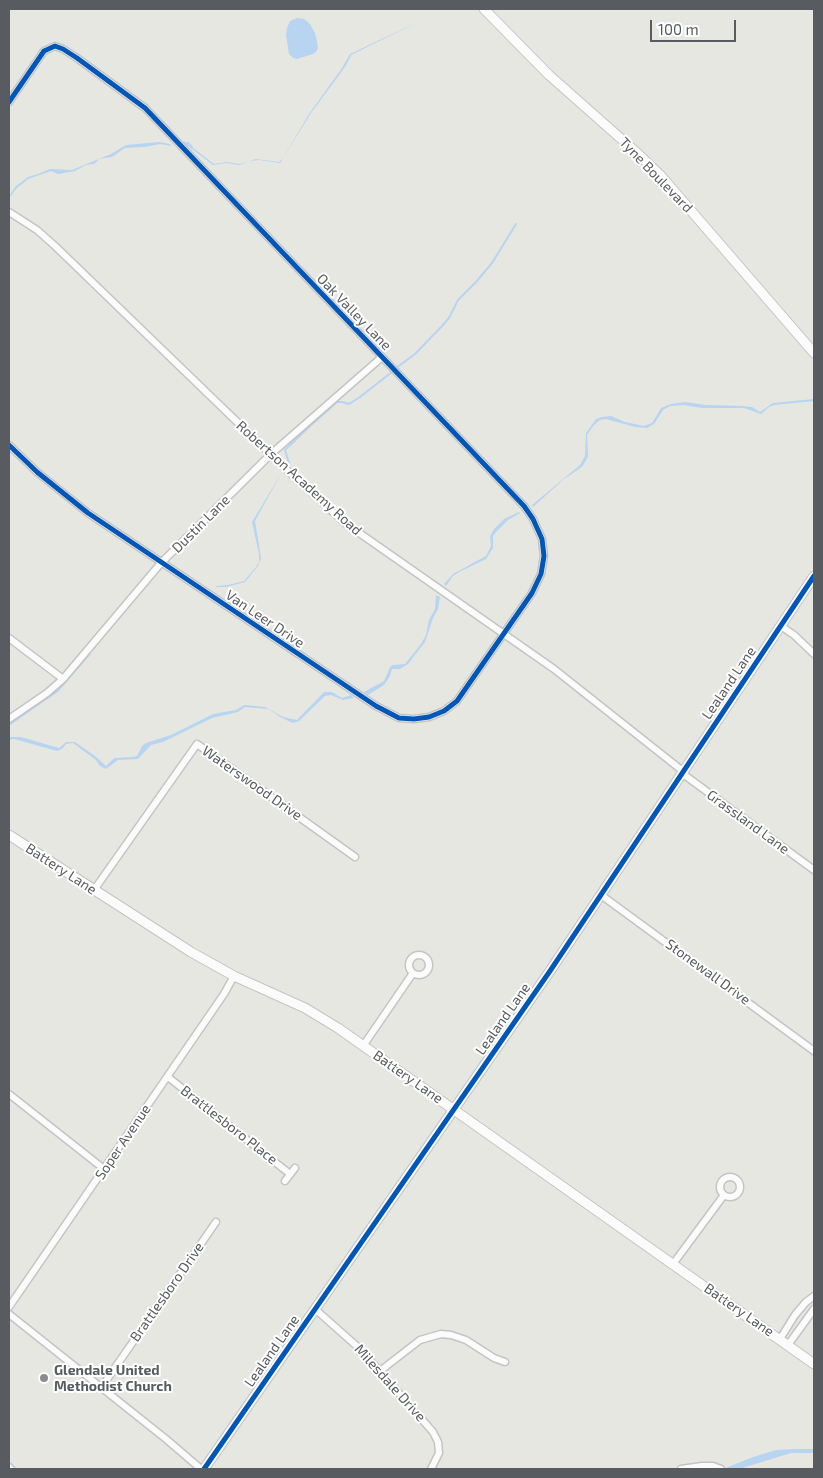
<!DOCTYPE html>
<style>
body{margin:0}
#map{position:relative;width:823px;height:1478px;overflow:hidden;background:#e7e7e2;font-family:"Exo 2",sans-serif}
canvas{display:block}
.frame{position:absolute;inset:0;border:10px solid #585b5f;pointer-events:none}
.scale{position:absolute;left:650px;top:20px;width:86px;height:22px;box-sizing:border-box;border:2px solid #585b5f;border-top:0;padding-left:6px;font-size:15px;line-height:18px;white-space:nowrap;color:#585b5f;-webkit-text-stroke:4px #fff;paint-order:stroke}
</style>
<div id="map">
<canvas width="823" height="1478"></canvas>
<div class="frame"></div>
<div class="scale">100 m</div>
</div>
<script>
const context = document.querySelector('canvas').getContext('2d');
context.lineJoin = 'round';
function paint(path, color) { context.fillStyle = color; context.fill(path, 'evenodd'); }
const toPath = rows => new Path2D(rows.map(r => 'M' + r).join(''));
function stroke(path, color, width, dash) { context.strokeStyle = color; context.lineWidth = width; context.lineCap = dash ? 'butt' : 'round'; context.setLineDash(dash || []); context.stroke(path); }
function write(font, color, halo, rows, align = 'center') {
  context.font = font + ' "Exo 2",sans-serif'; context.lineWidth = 4; context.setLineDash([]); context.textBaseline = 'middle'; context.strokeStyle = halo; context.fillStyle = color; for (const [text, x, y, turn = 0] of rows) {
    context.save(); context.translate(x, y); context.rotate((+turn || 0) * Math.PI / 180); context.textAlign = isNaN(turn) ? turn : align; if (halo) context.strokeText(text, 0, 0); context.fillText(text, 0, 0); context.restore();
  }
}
const water = toPath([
 [297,18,304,19,310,24,315,33,318,46,317,51,313,54,297,59,293,58,289,54,286,35,287,28,290,21],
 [424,19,351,55,345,67,311,113,280,163,259,160,249,161,240,165,226,163,213,165,184,143,184,141,214,164,226,162,240,164,256,159,279,162,283,158,309,114,342,68,350,54],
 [159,142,170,144,172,146,160,144,144,147,125,148,112,157,99,159,94,164,86,165,75,171,58,174,51,171,28,179,16,189,11,196,9,196,16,186,28,177,38,174,50,169,72,170,111,154,126,145],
 [814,399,814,401,774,405,769,407,761,414,744,408,702,408,683,405,670,406,663,410,654,424,647,428,635,427,606,419,600,420,594,425,587,435,588,457,582,467,564,479,533,507,532,505,580,465,585,456,586,433,596,419,602,417,611,416,625,422,644,426,652,423,661,408,671,404,685,402,706,405,742,406,752,407,760,412,773,403],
 [282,472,255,521,261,558,258,566,245,582,226,587,216,587,216,586,228,585,244,581,256,567,259,562,259,554,252,522],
 [519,512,520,513,508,520,497,531,493,536,493,548,486,559,459,572,453,576,446,586,444,584,453,574,486,556,491,546,490,536,494,529,504,519],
 [436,595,440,597,438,609,433,618,425,642,408,664,400,669,392,669,390,676,384,685,368,695,366,694,364,692,384,681,390,667,393,665,405,664,421,644,426,635,429,620,435,609],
 [89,653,91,654,58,692,9,726,9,723,57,690],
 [324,692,332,692,342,698,351,695,354,698,343,700,331,695,325,696,299,721,293,723,282,718,268,709,245,707,238,712,212,718,163,742,151,745,138,759,118,760,106,769,100,766,96,760,73,743,66,744,62,749,57,751,14,739,9,740,9,737,21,737,59,748,66,742,75,742,95,756,106,766,112,760,115,758,132,757,137,756,142,746,146,743,171,735,213,714,236,710,244,705,265,707,283,717,297,720],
 [796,1449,814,1449,814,1453,791,1453,739,1469,723,1469,753,1457,776,1450]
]);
const stream = toPath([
 [181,143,188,143,192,147],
 [396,368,415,354,442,326,449,318,458,300,476,282,492,263,516,224],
 [287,466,289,463,285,450,308,428,337,402,342,402,349,404,360,397,392,372],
 [94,648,95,647]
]);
const street = toPath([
 [9,102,44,51,55,46,63,49,77,58,145,108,524,506,533,519,542,539,544,556,541,574,532,593,457,701,444,711,429,717,414,719,399,718,376,706,88,513,37,472,9,445],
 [9,212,37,230,55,246,289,472,345,523,554,669,684,772],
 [781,626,794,635,814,654],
 [9,638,63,679],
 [9,719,47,693,63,679,161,563,271,454,382,357],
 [683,774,814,870],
 [94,890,197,744,355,857],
 [601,895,814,1051],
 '409 965a10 10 0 1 1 20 0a10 10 0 1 1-20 0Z',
 [363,1046,413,973],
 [168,1077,290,1174],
 [9,1094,104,1169],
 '720 1187a10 10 0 1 1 20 0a10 10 0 1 1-20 0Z',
 [285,1181,295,1168],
 [673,1264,724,1195],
 [9,1307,224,994,234,976],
 [315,1309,360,1349,433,1432,438,1442,439,1453,431,1469],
 [9,1314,166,1439,201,1469],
 [780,1339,795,1315,806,1302,814,1296],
 [788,1345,814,1309],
 [380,1371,420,1340,441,1334,451,1335,466,1340,494,1358,505,1362],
 [101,1388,216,1222],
 [9,1467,11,1469],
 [681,1469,702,1466,713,1466,721,1469]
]);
const secondary = toPath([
 [484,9,549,75,636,152,661,176,814,353],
 [9,835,191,952,234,976,305,1008,338,1028,814,1364],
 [204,1469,550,971,814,576]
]);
const cycleway = toPath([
 [9,102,44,51,55,46,63,49,77,58,145,108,524,506,533,519,542,539,544,556,541,574,532,593,457,701,444,711,429,717,414,719,399,718,376,706,88,513,37,472,9,445],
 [204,1469,550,971,814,576]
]);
const markers = [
 [44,1378,5,"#8a8c8d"]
];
const streetNames = [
 ["Tyne Boulevard",656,175,46],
 ["Oak Valley Lane",354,312,46],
 ["Robertson Academy Road",299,478,42],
 ["Dustin Lane",201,524,-45],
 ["Van Leer Drive",265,619,34],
 ["Lealand Lane",729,683,-56],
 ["Waterswood Drive",252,783,35],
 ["Grassland Lane",748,822,36],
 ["Battery Lane",61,869,33],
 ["Stonewall Drive",708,972,36],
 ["Lealand Lane",503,1019,-55],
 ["Battery Lane",408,1077,35],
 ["Brattlesboro Place",229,1125,38],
 ["Soper Avenue",123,1142,-56],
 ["Brattlesboro Drive",167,1292,-55],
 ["Battery Lane",739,1310,35],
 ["Lealand Lane",272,1351,-55],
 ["Milesdale Drive",390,1383,48]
];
const poiNames = [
 ["Glendale United",54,1370],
 ["Methodist Church",54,1386]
];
paint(water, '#b7d4f1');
stroke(stream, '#b7d4f1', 2);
stroke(street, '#c4c4c3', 9);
stroke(secondary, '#c4c5c3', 11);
stroke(street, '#fbfbfb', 6);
stroke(secondary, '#fbfbfb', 9);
stroke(cycleway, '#0057b8', 5);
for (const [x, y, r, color] of markers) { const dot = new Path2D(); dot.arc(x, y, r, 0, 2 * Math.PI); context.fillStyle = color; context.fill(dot); stroke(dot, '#fff', 2); }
write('14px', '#585b5f', '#fff', streetNames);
write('bold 14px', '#585b5f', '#fff', poiNames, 'left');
</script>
